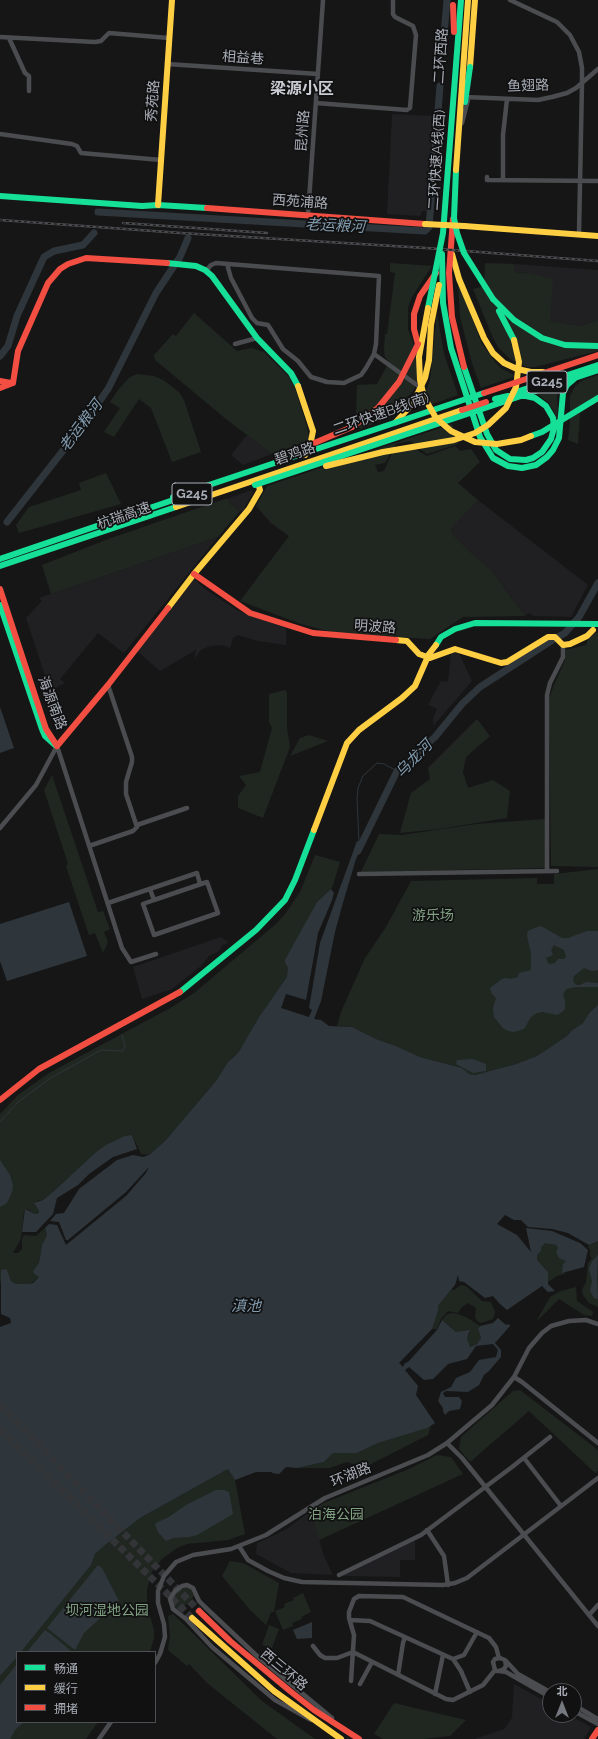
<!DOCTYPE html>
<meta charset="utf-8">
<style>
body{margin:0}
#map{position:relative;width:598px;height:1739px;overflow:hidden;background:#161617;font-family:Raleway,"Noto Sans SC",sans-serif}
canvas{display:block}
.legend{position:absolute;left:16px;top:1651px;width:140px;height:72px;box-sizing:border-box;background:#111112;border:1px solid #4d4f54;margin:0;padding:5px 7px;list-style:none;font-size:12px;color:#a8adb7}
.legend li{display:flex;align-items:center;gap:8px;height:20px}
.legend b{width:20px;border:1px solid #4d4f54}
.north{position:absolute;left:542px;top:1683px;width:40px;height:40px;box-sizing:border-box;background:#111112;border:1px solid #4d4f54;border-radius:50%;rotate:0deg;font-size:11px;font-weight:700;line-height:16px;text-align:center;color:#a8adb7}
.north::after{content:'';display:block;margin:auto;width:14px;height:18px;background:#75787f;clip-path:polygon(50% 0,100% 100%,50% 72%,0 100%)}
</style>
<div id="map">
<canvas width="598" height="1739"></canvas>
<ul class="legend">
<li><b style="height:5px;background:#16e098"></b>畅通</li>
<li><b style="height:5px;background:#ffcf43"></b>缓行</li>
<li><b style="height:5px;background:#f24e42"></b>拥堵</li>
</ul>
<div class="north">北</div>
</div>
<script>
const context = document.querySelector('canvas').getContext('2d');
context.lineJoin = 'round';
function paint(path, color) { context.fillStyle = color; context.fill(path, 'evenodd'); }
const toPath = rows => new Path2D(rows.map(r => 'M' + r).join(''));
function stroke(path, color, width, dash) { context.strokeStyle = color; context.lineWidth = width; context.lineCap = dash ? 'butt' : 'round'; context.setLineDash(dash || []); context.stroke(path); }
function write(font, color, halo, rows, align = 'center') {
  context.font = font + ' Raleway,"Noto Sans SC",sans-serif'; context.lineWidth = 3.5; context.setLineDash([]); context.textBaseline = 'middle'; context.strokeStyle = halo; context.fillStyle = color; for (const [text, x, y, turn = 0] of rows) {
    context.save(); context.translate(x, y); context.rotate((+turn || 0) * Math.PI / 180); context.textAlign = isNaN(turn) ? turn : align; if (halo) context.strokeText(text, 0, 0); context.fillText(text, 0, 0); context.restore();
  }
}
const built = toPath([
 [392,114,433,116,428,211,422,211,420,216,387,214],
 [514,264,598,270,598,320,581,326,550,321,527,273,514,272],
 [247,435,272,454,243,465,231,455],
 [252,490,253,493,242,512,230,504,229,498],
 [478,500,588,585,571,617,533,616,529,613,525,616,490,569,471,553,454,536,451,529],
 [218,537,124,653,98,633,60,679,65,683,50,691,26,618,42,601,39,598],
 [194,579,205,589,235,609,245,614,286,628,286,645,258,641,238,635,233,638,230,648,222,645,210,646,201,650,194,659,196,650,160,671,137,651],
 [451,653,459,653,472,681,433,726,434,716,437,709,428,705,441,681,448,682],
 [221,937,229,943,222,945,219,951,209,956,201,966,172,989,142,999,133,967],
 [311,1511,324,1556,333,1575,291,1573,256,1554,257,1543,285,1530],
 [415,1540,415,1560,400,1560,400,1577,342,1576],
 [514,1684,550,1704,550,1715,569,1715,591,1727,584,1739,474,1739,504,1729,512,1718]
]);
const green = toPath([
 [390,263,432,266,412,297,408,307,408,329,418,356,418,378,414,389,394,416,360,429,356,416,357,385,377,384,389,362,385,357,384,351,385,334,387,334,395,273,390,272],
 [485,263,514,264,514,272,527,273,553,279,550,321,581,326,598,320,598,351,535,367,527,367,510,359,498,347,493,338,473,289,484,286],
 [458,282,482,344,496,363,502,369,516,376,481,388,472,363,460,317],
 [194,313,237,351,251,348,264,352,289,377,296,391,307,427,309,438,303,444,272,454,226,419,155,360,154,355,173,334,176,336],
 [437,313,444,354,458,395,421,408,430,380],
 [137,374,154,376,163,380,179,392,184,400,201,452,172,462,151,408,139,399,114,437,104,432,120,408,110,402,118,390,130,377],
 [598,375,598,401,580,413,578,444,568,440,570,423,570,396,575,386,583,380],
 [563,383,557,395,558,422,553,410,549,403,535,392],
 [452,424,458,444,427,454,410,441,396,444,385,463,375,465,378,472,384,471,392,453,415,449,427,456,455,446,460,451,471,449,480,462,458,483,478,500,451,529,454,536,471,553,490,569,525,616,463,617,430,639,335,633,301,624,240,601,289,536,271,523,256,506,267,486],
 [106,473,121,504,19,533,16,525,29,507,81,490,79,483],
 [225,499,229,499,230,504,240,511,218,537,51,594,42,565,111,538],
 [596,633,598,633,598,867,551,866,549,699,554,685,565,660,566,650,586,645,589,637],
 [285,690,287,693,287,728,290,747,263,818,238,808,238,796,246,785,239,776,260,772,272,728,269,722,269,694],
 [477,719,490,736,466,757,463,772,468,788,493,780,510,791,507,818,439,829,400,833,411,793,430,779,428,768],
 [309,735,328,741,290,756,300,738],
 [52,775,98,912,103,911,110,929,104,932,108,942,103,953,95,933,89,935,66,866,68,864,44,790],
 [545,819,545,868,361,872,379,834,402,835,476,824],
 [315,855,340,862,333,885,331,889,317,902,285,963,288,968,288,976,259,1017,238,1053,228,1062,216,1081,165,1141,149,1155,141,1154,132,1135,95,1153,54,1191,43,1200,37,1201,35,1205,39,1211,39,1213,35,1214,27,1209,24,1211,21,1239,13,1253,18,1253,22,1249,22,1239,24,1235,36,1236,45,1228,47,1235,42,1245,39,1263,33,1271,33,1273,39,1277,30,1284,16,1284,11,1281,7,1272,2,1275,0,1285,0,1114,18,1095,49,1073,172,1007,194,993,276,924,285,914,300,892],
 [598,869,598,1005,590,1012,583,1023,571,1031,567,1036,537,1056,516,1064,475,1075,469,1074,462,1068,420,1057,396,1046,376,1039,352,1027,337,1026,341,1012,365,958,386,927,411,881,537,878,537,884,554,884,554,874],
 [598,1241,598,1307,589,1303,583,1295,582,1290,586,1282,588,1263,592,1258,590,1256,590,1249,588,1248,589,1245],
 [545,1242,556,1245,566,1261,562,1272,567,1273,557,1276,548,1282,548,1272,537,1260,537,1255,541,1251,541,1248],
 [461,1285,466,1286,482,1301,491,1302,495,1312,493,1319,481,1323,477,1321,475,1317,476,1308,468,1303,462,1307,458,1313,448,1311,441,1319,437,1329,432,1329,438,1311,438,1306,451,1290,454,1290],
 [576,1287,577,1301,593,1312,592,1316,584,1315,559,1299,536,1322,550,1297,561,1291],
 [451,1313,458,1314,466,1317,480,1326,478,1329,481,1338,477,1344,470,1347,467,1338,470,1332,456,1332,442,1320,446,1315],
 [520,1390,598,1450,598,1471,595,1473,529,1411,470,1462,459,1449,461,1437,513,1391],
 [431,1426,428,1435,369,1465,359,1466,347,1462,330,1468,297,1468,324,1462,333,1453,357,1453,378,1443],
 [437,1455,451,1457,463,1474,319,1540,311,1511,324,1503,409,1469],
 [228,1469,235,1480,245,1534,228,1540,187,1544,177,1548,162,1559,152,1572,147,1589,147,1606,154,1630,154,1638,150,1652,21,1652,91,1565,95,1554,104,1546,140,1518],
 [230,1561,243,1563,279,1583,274,1612,271,1612,266,1625,250,1610,222,1576],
 [187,1587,191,1589,194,1596,180,1611,176,1609,171,1600,179,1589],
 [303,1593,311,1612,301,1617,302,1619,292,1623,293,1626,283,1630,275,1611,285,1607,284,1604,294,1600,293,1598],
 [173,1614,262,1701,315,1739,277,1739,207,1683,189,1664,187,1666,170,1652,168,1649,170,1636,168,1616],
 [269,1625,279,1629,272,1648,262,1645],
 [17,1657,17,1722,98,1722,86,1739,0,1739,0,1676],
 [394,1703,398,1704,466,1720,450,1736,423,1739,383,1739,374,1734]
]);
const water = toPath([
 [0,707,14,748,0,753],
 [357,841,363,843,356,859,342,906,335,932,321,1001,314,1019,321,1020,329,1026,352,1027,376,1039,396,1046,420,1057,462,1068,469,1074,475,1075,516,1064,537,1056,567,1036,571,1031,583,1023,590,1012,598,1005,598,1241,589,1245,568,1233,552,1229,528,1227,521,1220,514,1220,505,1215,497,1224,517,1235,531,1252,526,1228,552,1231,580,1243,588,1250,584,1267,562,1273,563,1264,566,1261,559,1258,556,1252,558,1248,556,1245,545,1243,541,1248,541,1251,537,1255,537,1260,548,1272,548,1284,555,1291,548,1292,542,1286,507,1310,499,1303,493,1296,485,1298,464,1282,459,1281,458,1275,455,1285,438,1306,438,1311,432,1329,399,1363,403,1367,405,1363,408,1362,437,1330,442,1320,456,1332,470,1330,467,1338,470,1347,477,1344,481,1338,478,1329,480,1326,493,1323,498,1318,506,1325,509,1324,510,1326,495,1343,501,1350,501,1357,489,1371,484,1375,479,1385,468,1392,446,1391,443,1393,445,1397,459,1397,462,1401,460,1409,449,1411,445,1415,443,1411,443,1408,438,1401,441,1392,451,1387,456,1378,470,1372,479,1360,496,1357,498,1350,493,1344,476,1346,467,1359,448,1364,433,1379,424,1380,409,1367,405,1370,418,1386,416,1395,435,1423,427,1428,378,1443,357,1453,333,1453,324,1462,297,1468,286,1467,279,1474,272,1473,272,1472,256,1472,235,1480,228,1469,140,1518,104,1546,95,1554,91,1565,21,1652,17,1652,17,1657,0,1676,0,1327,11,1323,10,1318,1,1314,1,1270,5,1269,7,1270,11,1281,16,1284,29,1284,33,1283,39,1277,34,1274,33,1271,39,1263,42,1245,47,1235,45,1228,49,1224,57,1225,66,1245,126,1196,146,1173,149,1167,126,1192,68,1240,66,1240,59,1222,50,1221,56,1214,64,1213,79,1189,117,1160,133,1155,143,1157,149,1155,165,1141,216,1081,228,1062,238,1053,259,1017,287,977,288,968,285,963,285,960,317,902,331,889,334,893,332,900,318,933,306,1000,286,994,281,1008,309,1017,312,1010,309,1008,320,943],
 [69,902,87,956,7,981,0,961,0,924],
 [541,926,562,938,568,938,587,931,598,931,598,970,592,971,584,968,574,976,573,981,576,985,580,985,586,982,598,983,598,987,576,987,566,989,563,995,565,1001,565,1009,562,1012,557,1015,543,1012,537,1013,531,1017,524,1029,514,1032,508,1031,503,1028,494,1017,493,1008,496,998,492,994,490,988,502,979,506,978,510,979,518,977,519,973,531,970,531,954,527,935,528,931,532,929],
 [554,945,564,950,566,957,564,959,558,959,555,963,550,964,548,963,546,958,553,955,551,950],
 [473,1059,486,1064,486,1071,473,1073,456,1064,457,1060],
 [132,1135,137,1149,113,1157,89,1174,78,1185,57,1198,53,1214,36,1232,22,1232,25,1209,35,1214,39,1213,39,1211,34,1203,43,1200,54,1191,95,1153,106,1145,125,1136],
 [0,1160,10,1175,13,1185,12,1192,7,1203,0,1207],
 [598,1255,597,1278,598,1299,594,1298,590,1291,592,1281,589,1269,592,1261],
 [216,1490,224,1490,229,1492,233,1514,197,1535,189,1537,173,1538,166,1541,158,1532,155,1524,158,1522,169,1517,186,1505],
 [98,1565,102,1568,119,1601,84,1633,75,1650,47,1628],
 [312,1622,312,1638,297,1639,293,1630],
 [45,1630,52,1635,72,1652,27,1652],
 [17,1664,17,1722,24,1722,15,1730,10,1739,0,1739,0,1685]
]);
const stream = toPath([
 [359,843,357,798,358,788,363,776,377,763,384,764,397,771],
 [0,1122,17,1103,49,1079,101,1050,123,1051,125,1046,122,1035]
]);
const river = toPath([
 [444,35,447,0],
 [98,212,425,231,429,227,440,86],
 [0,356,8,346,17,316,44,257,54,251,83,245,94,233],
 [7,522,80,429,108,389,156,293,180,257,188,238],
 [358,851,397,771,435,737,462,704,480,687,551,641,565,633,579,617,598,583]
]);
const primaryTunnel = toPath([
 [0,1405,199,1611],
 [0,1429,192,1618]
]);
const street = toPath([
 [510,0,557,22,570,35,579,52,582,68,582,83,579,234],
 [0,37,95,42,101,41,109,33,169,38],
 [9,38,25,73,29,76,29,91],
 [167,64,318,74],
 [465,97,538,100,552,97,567,93,576,88,598,69],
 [316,103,407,110,410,108,416,35,413,26,395,17,393,14,393,0],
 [462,123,468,100],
 [0,134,72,144,77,146,81,153,161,160],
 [487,177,487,180,598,181],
 [503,180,503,135,507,99],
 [308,215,323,0],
 [206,271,211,265,216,263,379,276,376,344,374,354,366,368,361,375,344,383,327,382,311,377,298,361,283,349,268,325,257,323,252,318,231,278,227,264],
 [235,344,257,338],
 [374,354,421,388],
 [57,746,122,948,131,962,156,954],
 [137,825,187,808],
 [0,828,36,785,57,746],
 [89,846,133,831,137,827,126,794,126,782,132,762,132,757,108,685],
 [547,871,547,695,550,683,563,657,563,645],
 [359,874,557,871],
 [150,889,154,900,143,904,154,935,218,913,207,882,154,900],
 [108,903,197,873,200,884],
 [514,1377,522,1382,598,1443],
 [447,1443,462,1458,598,1626],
 [524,1458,561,1506],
 [427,1530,444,1556,448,1585],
 [239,1546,248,1560,268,1571,284,1578,302,1582,443,1585,455,1583,467,1578,598,1478],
 [339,1575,421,1535,512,1467,550,1437],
 [589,1615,598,1605],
 [350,1620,370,1621,453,1659,461,1671,470,1692],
 [313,1646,320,1655,325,1658,337,1658,353,1652,446,1699,453,1700,483,1685,495,1670],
 [453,1659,464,1655,477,1632],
 [506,1661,518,1674,550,1692],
 [155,1663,160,1654,165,1637,164,1624,158,1603,158,1591,164,1576,176,1562,193,1555,231,1549,266,1535,325,1498,428,1455,447,1443,492,1405,514,1377,529,1348,542,1333,551,1326,569,1321,586,1320,598,1324],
 [499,1671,504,1669,506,1666,505,1660,500,1658,495,1659,493,1662,495,1670,497,1671,499,1671,506,1672,550,1697],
 [398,1675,403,1643,405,1637],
 [351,1681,354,1635,349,1618,349,1612,354,1599,359,1596,403,1597,489,1638,496,1647,499,1658],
 [360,1684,372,1662],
 [435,1694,443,1655],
 [574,1705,598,1719],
 [574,1711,598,1724],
 [311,1720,275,1700,212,1647,186,1619,173,1609,170,1599,175,1591,182,1586,187,1585,193,1588,199,1601,205,1607,257,1656,332,1718],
 [99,1739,111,1722]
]);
const fast = toPath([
 [0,196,142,206,158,205,207,208],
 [442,254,443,303,451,348,480,437,493,458,508,466,522,468,536,465,547,457,553,450,559,438,563,393,567,385,574,379],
 [167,263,196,266,205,270,212,276,257,338,291,373,298,386],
 [493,299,514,320,542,338,565,345,598,346],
 [499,311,514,340],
 [464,367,487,434,496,450,510,459,526,460,533,458,542,452,551,439,554,428,553,418,546,406,535,398,526,396,508,396,495,399],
 [513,393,598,365],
 [0,559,182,497],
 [0,566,176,507],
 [0,605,42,729,45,736,55,745],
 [436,645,441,637,455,629,475,623,598,624],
 [180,992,256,930,285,900,295,880,314,830]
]);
const slow = toPath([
 [470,67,475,0],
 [158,205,172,0],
 [464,226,598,236],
 [452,254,459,279,484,338,493,353,504,363,517,369,531,372,543,372],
 [298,386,313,431,311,441,305,455],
 [396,422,413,403,425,378,429,360,431,325,439,285],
 [386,436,462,410],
 [176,507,386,436],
 [168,608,194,574,249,509,260,490,257,480],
 [396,640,407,641,419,654,430,658,455,649,501,663,507,662,548,637,555,637,563,645,570,644,587,636,593,630],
 [314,830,347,743,359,730,402,698,415,686,429,654,436,645],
 [192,1618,274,1691,341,1739]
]);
const jam = toPath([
 [207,208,425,224],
 [453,219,449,273,452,317,464,367],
 [419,348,414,329,414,314,420,296,436,273],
 [0,381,11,383],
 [13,383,18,351,48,283,60,269,68,264,86,258,167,263],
 [0,388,13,383],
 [194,574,250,613,313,633,396,640],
 [0,589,46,729,57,746],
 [57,746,108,685,168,608],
 [0,1100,39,1069,180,992],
 [199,1611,230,1641,290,1691,314,1710,359,1739],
 [592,1739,598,1730]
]);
const rail = toPath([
 [0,220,181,233,426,248,598,261],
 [123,223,267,233]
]);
const fastBridge = toPath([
 [465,102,470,67],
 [456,170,454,218,457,233,464,253,493,299],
 [428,308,443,233,461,0],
 [531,436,542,432,598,398],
 [255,485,598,370],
 [173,497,484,393]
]);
const slowBridge = toPath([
 [456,170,468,0],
 [425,224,464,226],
 [428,308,419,357,420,380,424,397,436,418,451,431,475,442,497,444,521,440,531,436],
 [326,466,383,452,454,440,475,433,488,425,506,408,516,387,519,362,514,340]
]);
const jamBridge = toPath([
 [453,5,454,32],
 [484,393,598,355],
 [462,410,486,402],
 [312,444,352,427,378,408,399,382,418,344]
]);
const shields = [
 [547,382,40],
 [192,494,40]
];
const shieldNames = [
 ["G245",547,382],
 ["G245",192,494]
];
const streetNames = [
 ["二环西路",441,56,-86],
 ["相益巷",243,58,4],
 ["鱼翅路",528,86,-2],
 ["秀苑路",153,101,-86],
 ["昆州路",303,131,-86],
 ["二环快速A线(西)",437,160,-86],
 ["西苑浦路",300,202,4],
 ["二环快速B线(南)",381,414,-19],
 ["碧鸡路",295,454,-19],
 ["杭瑞高速",124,516,-19],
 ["明波路",375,627,4],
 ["海源南路",52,703,69],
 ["环湖路",351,1475,-22],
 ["西三环路",284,1670,40]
];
const parkNames = [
 ["游乐场",433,916],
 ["泊海公园",336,1515],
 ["坝河湿地公园",107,1611]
];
const waterNames = [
 ["老运粮河",335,226,3],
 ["老运粮河",81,426,-53],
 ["乌龙河",414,759,-46],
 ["滇池",246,1306]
];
const quarterNames = [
 ["梁源小区",302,89]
];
paint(built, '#202022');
paint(green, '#202721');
paint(water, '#2e363b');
stroke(stream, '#2e363b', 1);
stroke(river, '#2e363b', 7);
stroke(primaryTunnel, '#333437', 7, [7, 3.5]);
stroke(street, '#4b4c4f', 4.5);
stroke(fast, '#16e098', 6);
stroke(slow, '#ffcf43', 6);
stroke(jam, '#f24e42', 6);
stroke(rail, '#4c4d50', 2.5);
stroke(rail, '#111112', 1, [3]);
stroke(fastBridge, '#16e098', 6);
stroke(slowBridge, '#ffcf43', 6);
stroke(jamBridge, '#f24e42', 6);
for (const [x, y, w] of shields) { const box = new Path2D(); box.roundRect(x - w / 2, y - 11, w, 22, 3); context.fillStyle = '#111112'; context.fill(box); stroke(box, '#a8adb7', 1); }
write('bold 13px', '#a8adb7', null, shieldNames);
write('14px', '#a8adb7', '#111112', streetNames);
write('14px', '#81a082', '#111112', parkNames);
write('italic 15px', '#829caf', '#111112', waterNames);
write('bold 16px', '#c9ccd3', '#111112', quarterNames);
</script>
